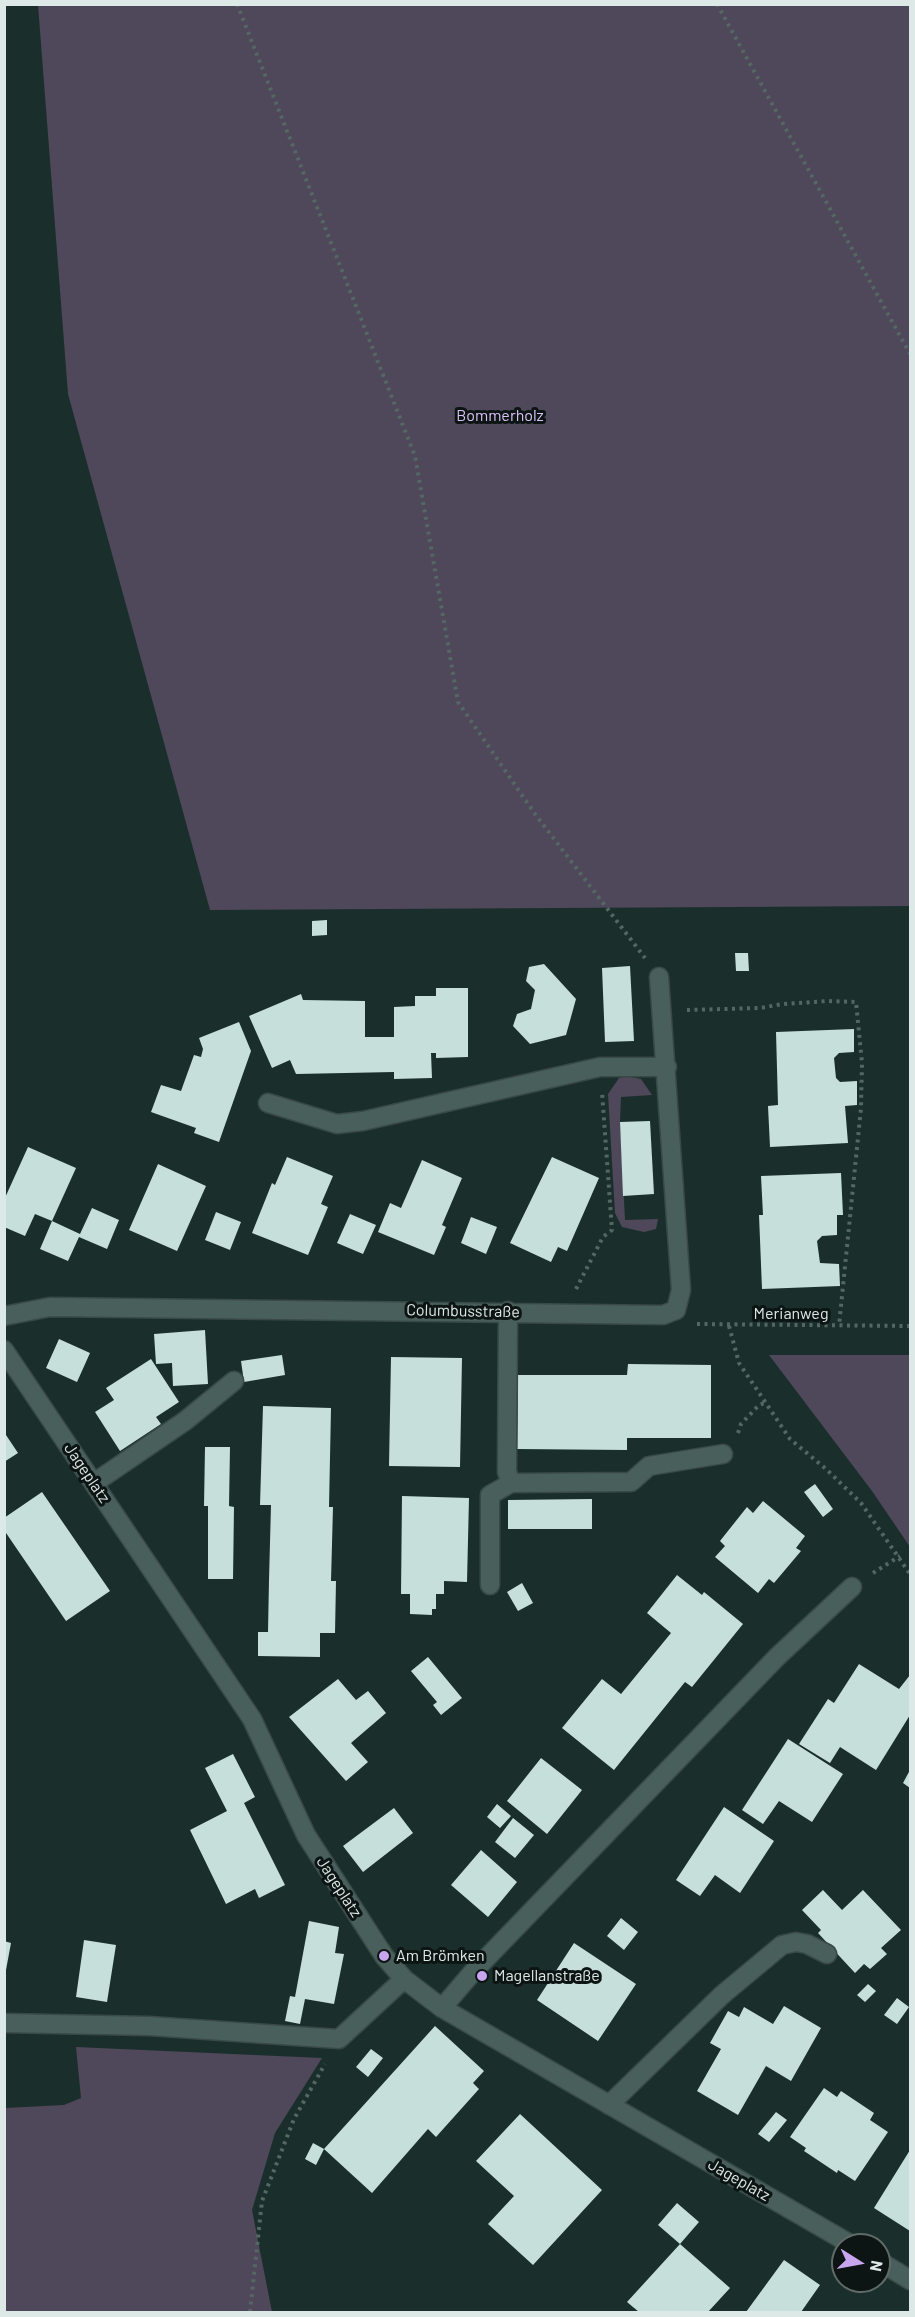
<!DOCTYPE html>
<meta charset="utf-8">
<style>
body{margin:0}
#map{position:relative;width:915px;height:2317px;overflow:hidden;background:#1a2f2b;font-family:Barlow,sans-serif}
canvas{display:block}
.frame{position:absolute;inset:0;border:6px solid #dde9e6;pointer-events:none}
.north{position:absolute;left:831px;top:2233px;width:60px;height:60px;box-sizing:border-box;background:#0c1513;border:2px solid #606a67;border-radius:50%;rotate:101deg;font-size:16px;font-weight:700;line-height:24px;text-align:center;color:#dde9e6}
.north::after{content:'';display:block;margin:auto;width:21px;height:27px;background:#c8a6ef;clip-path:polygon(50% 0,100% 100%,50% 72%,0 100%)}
</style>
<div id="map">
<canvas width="915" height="2317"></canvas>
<div class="frame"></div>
<div class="north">N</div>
</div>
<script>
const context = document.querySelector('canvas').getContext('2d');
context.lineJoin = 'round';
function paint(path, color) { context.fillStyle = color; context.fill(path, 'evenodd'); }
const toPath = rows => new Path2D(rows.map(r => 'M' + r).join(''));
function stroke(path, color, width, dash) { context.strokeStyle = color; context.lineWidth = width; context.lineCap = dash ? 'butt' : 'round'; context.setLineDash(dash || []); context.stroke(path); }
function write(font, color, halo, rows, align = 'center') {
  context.font = font + ' Barlow,sans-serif'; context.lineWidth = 6; context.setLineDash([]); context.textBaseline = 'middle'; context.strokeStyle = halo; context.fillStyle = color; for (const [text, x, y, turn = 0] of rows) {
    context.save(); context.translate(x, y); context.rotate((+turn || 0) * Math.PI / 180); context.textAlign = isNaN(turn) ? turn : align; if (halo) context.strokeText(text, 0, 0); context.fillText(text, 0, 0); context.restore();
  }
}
const green = toPath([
 [38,5,910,5,910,906,210,910,68,394],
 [626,1076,641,1079,652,1095,621,1097,620,1122,625,1220,658,1219,656,1229,644,1232,622,1227,615,1213,608,1094,619,1078],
 [769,1355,910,1355,910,1547,872,1491],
 [76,2047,322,2058,275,2133,252,2210,272,2312,5,2312,5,2108,64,2105,81,2098]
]);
const building = toPath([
 [327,920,327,935,312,936,312,921],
 [735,953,748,953,749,971,736,971],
 [544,964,576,999,566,1035,530,1044,513,1026,517,1014,531,1009,535,990,526,981,529,967],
 [630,966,634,1041,605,1042,602,968],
 [436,988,468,988,468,1057,436,1058,436,1053,431,1053,432,1078,394,1079,394,1072,296,1074,290,1060,272,1068,249,1016,301,994,303,1000,365,1001,365,1037,394,1037,394,1007,415,1006,415,996,436,996],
 [239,1022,251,1051,219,1142,194,1133,196,1128,151,1112,161,1085,181,1091,194,1055,201,1057,203,1049,199,1038],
 [854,1029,854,1052,839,1053,834,1058,836,1078,840,1082,857,1081,857,1105,845,1106,848,1143,770,1147,768,1106,778,1105,776,1032],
 [650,1121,654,1194,623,1196,620,1122],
 [28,1147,76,1168,52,1221,35,1214,25,1236,4,1227,4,1200],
 [287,1157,333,1176,321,1204,328,1207,308,1255,252,1233,272,1183,275,1185],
 [552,1157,599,1178,567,1251,558,1247,551,1262,510,1243],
 [422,1160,462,1178,442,1225,446,1227,434,1255,378,1232,390,1203,401,1208],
 [158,1164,206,1186,177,1251,129,1230],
 [841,1173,843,1215,837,1215,837,1235,822,1236,817,1241,820,1263,839,1264,840,1286,762,1289,759,1215,763,1215,761,1176],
 [92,1208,119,1220,107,1249,79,1237,68,1261,40,1249,52,1221,80,1234],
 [216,1212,241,1222,230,1250,205,1240],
 [350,1214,376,1225,363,1254,337,1243],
 [471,1217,497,1227,486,1254,461,1243],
 [205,1330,208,1384,173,1386,172,1363,156,1364,154,1334],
 [59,1339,90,1353,77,1382,46,1368],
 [282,1355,285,1375,244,1382,241,1361],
 [391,1357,462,1358,460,1467,389,1466],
 [151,1359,179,1402,156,1417,161,1424,120,1451,95,1412,114,1400,106,1388],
 [628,1364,711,1365,711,1438,627,1438,627,1450,517,1449,518,1375,627,1375],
 [263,1406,331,1408,329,1507,333,1507,331,1581,336,1581,335,1633,320,1633,320,1657,258,1656,258,1632,268,1632,269,1580,271,1505,260,1505],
 [4,1432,18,1453,4,1462],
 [205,1447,230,1447,229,1506,234,1507,233,1579,208,1579,208,1506,204,1506],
 [815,1484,833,1509,823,1517,804,1492],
 [42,1492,110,1591,66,1621,4,1530,4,1518],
 [402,1496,469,1498,467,1582,444,1581,444,1594,436,1594,436,1609,432,1609,432,1615,410,1614,410,1594,401,1594],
 [592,1499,592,1529,508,1529,508,1500],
 [763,1501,805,1536,796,1548,801,1551,774,1583,769,1579,758,1593,715,1557,725,1546,720,1541,747,1507,753,1513],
 [677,1575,702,1595,704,1592,743,1624,692,1687,685,1682,614,1770,562,1728,602,1679,621,1694,671,1633,647,1613],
 [522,1583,533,1603,518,1611,507,1592],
 [428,1657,462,1698,441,1715,433,1705,437,1702,411,1671],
 [859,1664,899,1689,910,1675,910,1715,876,1770,840,1747,830,1763,799,1744,828,1699,834,1703],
 [338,1679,356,1700,368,1691,386,1713,351,1743,368,1762,346,1781,289,1717],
 [788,1739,843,1774,812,1822,779,1801,763,1824,742,1810],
 [233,1754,255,1797,244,1803,285,1885,259,1898,255,1889,226,1904,190,1830,227,1811,205,1768],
 [541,1758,582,1790,547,1834,507,1801],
 [910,1770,910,1788,903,1783],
 [497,1804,511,1816,500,1828,487,1817],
 [724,1807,774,1841,740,1893,715,1875,700,1896,676,1880],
 [394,1808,413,1833,363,1872,343,1846],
 [513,1818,534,1835,515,1858,495,1842],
 [481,1850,517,1882,488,1917,451,1885],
 [823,1890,842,1910,863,1890,901,1930,881,1948,887,1954,870,1969,864,1964,855,1973,818,1933,821,1930,802,1910],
 [621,1918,638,1932,624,1950,607,1936],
 [309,1921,339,1927,335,1953,344,1954,334,2004,305,1999,300,2024,285,2021,290,1996,295,1997],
 [84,1940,116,1945,107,2002,76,1997],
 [4,1941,11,1943,6,1970,4,1970],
 [574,1943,636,1984,598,2041,537,2000],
 [868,1984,876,1991,865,2002,857,1995],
 [897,1998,909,2007,897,2024,884,2015],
 [784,2006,821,2028,791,2081,766,2066,738,2115,697,2091,721,2049,710,2043,728,2011,739,2017,744,2007,773,2024],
 [435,2026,484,2071,473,2083,479,2089,436,2137,428,2129,372,2193,324,2149],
 [371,2049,383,2058,368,2077,356,2067],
 [824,2088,837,2097,841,2091,874,2113,870,2120,888,2132,855,2181,838,2170,837,2173,804,2151,806,2148,790,2137],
 [776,2112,787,2120,769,2142,758,2134],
 [520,2114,602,2190,533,2265,488,2224,514,2196,476,2161],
 [313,2143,324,2149,316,2165,305,2159],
 [910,2150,910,2231,874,2208],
 [677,2203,699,2222,680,2244,658,2225],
 [680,2244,730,2288,708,2312,639,2312,627,2302],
 [784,2260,820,2285,801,2312,746,2312]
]);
const path = toPath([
 [237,4,415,456,458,702,535,814,645,958],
 [717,4,910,354],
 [687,1010,760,1008,783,1004,827,1001,856,1002,862,1063,861,1108,839,1326],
 [576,1289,603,1237,612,1230,602,1092],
 [697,1324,910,1326],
 [729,1326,739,1363,790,1439,826,1469,861,1503,910,1574],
 [738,1433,741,1424,759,1405,767,1402],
 [873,1573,900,1556],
 [250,2312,262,2201,294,2119,325,2064]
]);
const minor = toPath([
 [268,1103,337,1124,363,1121,600,1067,667,1067],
 [508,1311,507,1472,511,1483,631,1482,649,1466,723,1454],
 [4,1316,50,1307,663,1315,676,1310,681,1290,659,977],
 [4,1350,252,1719,306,1835,384,1956,404,1979,442,2008,852,2245],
 [94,1483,185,1421,234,1381],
 [490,1585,490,1495,511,1483],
 [442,2008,472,1973,777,1657,852,1587],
 [4,2023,149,2026,339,2039,404,1979],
 [609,2105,722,1995,782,1945,796,1942,807,1944,827,1954],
 [879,2261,910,2280]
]);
const markers = [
 [384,1956,6,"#c8a6ef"],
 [482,1976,6,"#c8a6ef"]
];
const parkNames = [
 ["Bommerholz",500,416]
];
const streetNames = [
 ["Columbusstraße",463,1311,1],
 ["Merianweg",791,1314],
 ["Jageplatz",87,1473,56],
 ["Jageplatz",339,1887,57],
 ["Jageplatz",739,2180,30]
];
const poiNames = [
 ["Am Brömken",396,1956],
 ["Magellanstraße",494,1976]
];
paint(green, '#4f475a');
paint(building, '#c6dfda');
stroke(minor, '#384946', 21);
stroke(path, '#556763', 4, [3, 4.5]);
stroke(minor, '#495f5b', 18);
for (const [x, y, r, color] of markers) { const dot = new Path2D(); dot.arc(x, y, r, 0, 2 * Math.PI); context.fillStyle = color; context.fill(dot); stroke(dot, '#0c1513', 2); }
write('16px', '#dbc2f8', '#0c1513', parkNames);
write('16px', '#dde9e6', '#0c1513', streetNames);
write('16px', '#dde9e6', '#0c1513', poiNames, 'left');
</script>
